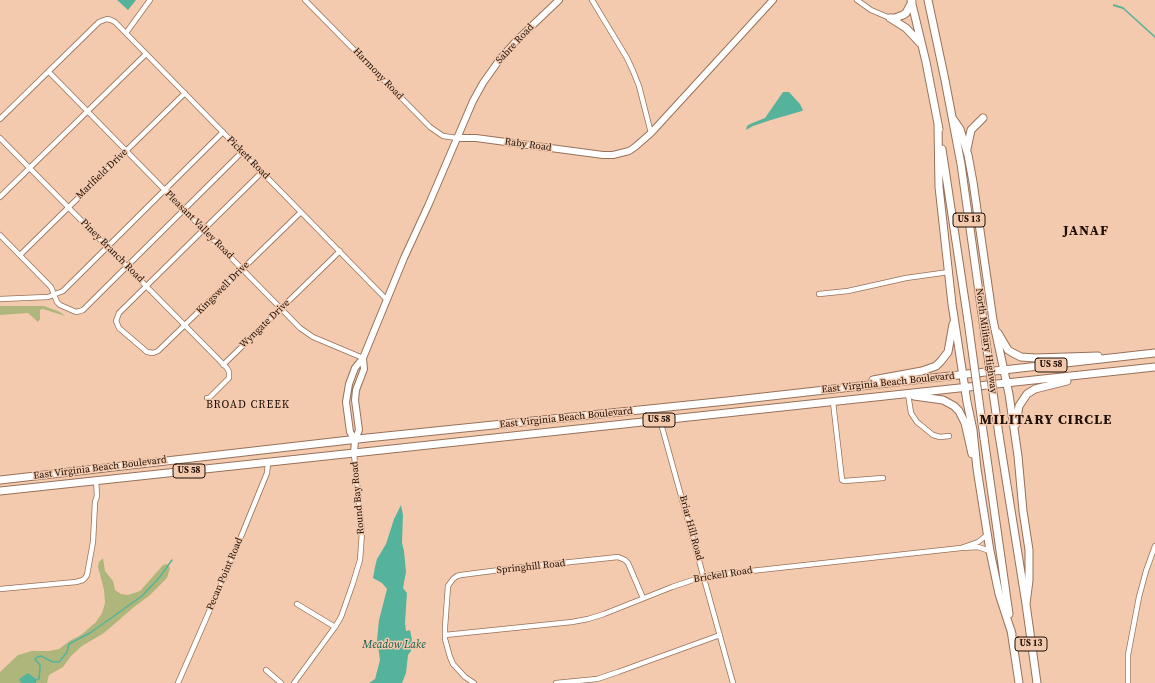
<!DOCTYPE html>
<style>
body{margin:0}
canvas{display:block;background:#f4caaf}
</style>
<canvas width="1155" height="683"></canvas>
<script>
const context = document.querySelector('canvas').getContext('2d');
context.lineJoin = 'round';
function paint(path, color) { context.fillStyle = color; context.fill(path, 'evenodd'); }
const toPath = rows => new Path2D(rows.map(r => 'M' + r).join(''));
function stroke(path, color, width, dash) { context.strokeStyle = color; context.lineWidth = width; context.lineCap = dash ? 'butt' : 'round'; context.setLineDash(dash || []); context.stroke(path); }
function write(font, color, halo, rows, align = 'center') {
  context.font = font + ' "Source Serif 4",serif'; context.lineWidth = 3; context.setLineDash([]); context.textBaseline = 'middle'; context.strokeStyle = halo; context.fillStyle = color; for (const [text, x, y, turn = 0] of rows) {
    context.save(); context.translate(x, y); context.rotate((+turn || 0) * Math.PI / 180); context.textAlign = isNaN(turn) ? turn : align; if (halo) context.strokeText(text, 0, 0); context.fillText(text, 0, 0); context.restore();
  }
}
const green = toPath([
 [0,306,44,306,60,312,65,316,43,309,40,310,40,319,38,322,28,313,0,315],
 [103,558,105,571,113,581,115,590,121,594,128,595,140,591,163,565,167,564,170,568,167,578,149,596,134,607,104,633,82,646,71,656,63,667,49,675,47,683,36,683,37,680,20,679,21,683,0,683,0,672,18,655,32,651,49,651,59,649,71,640,81,635,96,622,102,613,105,603,104,590,98,567,99,562]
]);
const water = toPath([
 [117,0,136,0,128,10],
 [1113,4,1123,7,1155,36,1155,38,1123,9,1113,6],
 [783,92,789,92,800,104,803,110,802,111,771,120,753,126,746,130,747,126,750,124,765,118],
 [401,505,403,515,402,543,404,551,406,572,403,588,407,593,405,623,406,631,410,630,412,640,411,643,411,651,408,655,406,673,402,683,369,683,375,679,380,660,377,640,379,620,387,589,382,583,373,578,375,567,377,559,386,544,394,519],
 [28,673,37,680,36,683,21,683,19,679]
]);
const stream = toPath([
 [35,680,39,679,40,668,40,665,35,659,37,657,41,656,53,662,59,662,67,652,69,644,90,633,142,596,159,578,172,560]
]);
const street = toPath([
 [305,0,430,127,443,136,457,138],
 [592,0,627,58,633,71,639,86,651,133],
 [857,0,871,10,890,18],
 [126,33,150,0],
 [49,72,300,328,313,337,363,358],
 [0,119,99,22,107,19,111,20,115,22,387,300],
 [0,138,227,368,229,372,229,378,209,398,207,398],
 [262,172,119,313,116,321,119,328,147,352,153,353,158,351,301,212],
 [0,197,146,54],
 [0,235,51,287,57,302,60,305,76,312,80,311,83,310,242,152],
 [20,255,185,93],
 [819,294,848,291,906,278,949,272],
 [0,299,48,297,63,291,223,132],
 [223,365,340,251],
 [908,394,911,413,917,422,933,435,940,437,949,436],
 [833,402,842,480,844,481,883,478],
 [660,420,733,683],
 [987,535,978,542,961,548,978,547,990,551],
 [0,589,76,582,83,580,85,578,87,575,93,542,95,502,97,496,96,480],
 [297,604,335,627],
 [445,635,572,622,588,619,604,614,672,587,705,576,961,548],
 [266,670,281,683],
 [178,683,229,566,267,473,268,463],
 [294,683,335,627,341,617,353,583,360,560,362,532,354,454],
 [474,683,465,677,453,664,450,657,445,639,445,627,448,586,453,579,457,576,461,575,515,568,618,557,625,560,628,563,643,598],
 [556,683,597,679,618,672,720,635],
 [1128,683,1128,655,1139,597,1146,571,1155,546]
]);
const secondary = toPath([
 [457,138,476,138,603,155,613,155,629,151,635,147,651,133,773,0],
 [355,440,350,432,346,402,349,384,355,368,363,358,404,258,428,206,473,101,483,83,500,59,516,41,559,0],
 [354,454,355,440,359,430,355,400,356,390,364,369,363,358]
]);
const primary = toPath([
 [911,0,926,62,939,129],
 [928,0,945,80,961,164,983,321],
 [890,18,906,28,920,43],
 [890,18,895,18,903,15,906,13,912,2],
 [953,119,960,129,968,155,973,182,993,320,1009,394,1018,456,1023,511,1029,550,1029,580,1026,604],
 [938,126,939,187,952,304,967,402,973,430,977,469,990,551,999,594,1012,634],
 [942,149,968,321],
 [967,149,971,130,983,118],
 [998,333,1008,350,1013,353,1021,357,1035,358,1098,356],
 [873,380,922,371,936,366,941,361,948,352,953,324],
 [914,396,943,400,954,406,959,411,965,423,972,454],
 [1016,424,1019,406,1027,394,1035,389,1067,381],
 [999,435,1026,604,1037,683],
 [984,438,1009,614],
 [0,480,367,438,727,401,1155,353],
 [0,491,1155,367],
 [1011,630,1019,683]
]);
const primaryBridge = toPath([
 [968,321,984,438],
 [983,321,999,435]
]);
const shields = [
 [969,220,32],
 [1051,365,32],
 [659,420,32],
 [189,471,32],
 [1031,644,32]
];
const shieldNames = [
 ["US 13",969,220],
 ["US 58",1051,365],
 ["US 58",659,420],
 ["US 58",189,471],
 ["US 13",1031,644]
];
const streetNames = [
 ["Sabre Road",515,44,-47],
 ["Harmony Road",378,74,46],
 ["Raby Road",528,145,8],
 ["Pickett Road",248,158,45],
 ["Marlfield Drive",102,174,-44],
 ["Pleasant Valley Road",199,225,45],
 ["Piney Branch Road",112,251,45],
 ["Kingswell Drive",223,288,-45],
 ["Wyngate Drive",265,324,-44],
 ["North Military Highway",986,341,82],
 ["East Virginia Beach Boulevard",888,383,-6],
 ["East Virginia Beach Boulevard",566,418,-6],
 ["East Virginia Beach Boulevard",100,468,-7],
 ["Round Bay Road",358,498,-95],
 ["Briar Hill Road",691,528,75],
 ["Springhill Road",531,567,-6],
 ["Pecan Point Road",225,574,-67],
 ["Brickell Road",723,575,-9]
];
const neighbourhoodNames = [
 ["BROAD CREEK",248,405]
];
const waterNames = [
 ["Meadow Lake",394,645]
];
const districtNames = [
 ["JANAF",1086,231],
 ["MILITARY CIRCLE",1046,420]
];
paint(green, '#afb67b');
paint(water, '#56b39b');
stroke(stream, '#56b39b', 1.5);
stroke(street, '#977159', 6);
stroke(secondary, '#977159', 8);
stroke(primary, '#977159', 9);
stroke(street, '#fff', 4.5);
stroke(secondary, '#fff', 6);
stroke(primary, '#fff', 7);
stroke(primaryBridge, '#977159', 9, []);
stroke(primaryBridge, '#fff', 7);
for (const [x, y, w] of shields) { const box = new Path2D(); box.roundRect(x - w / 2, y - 7, w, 14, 3); context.fillStyle = '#f4caaf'; context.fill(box); stroke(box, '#1c0e05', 1); }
write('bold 9px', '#1c0e05', null, shieldNames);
write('10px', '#1c0e05', '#f4caaf', streetNames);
context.letterSpacing = '1px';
write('11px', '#1c0e05', '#f4caaf', neighbourhoodNames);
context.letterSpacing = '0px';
write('italic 11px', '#115d4d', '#f4caaf', waterNames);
context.letterSpacing = '1px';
write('bold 14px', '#1c0e05', '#f4caaf', districtNames);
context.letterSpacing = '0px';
</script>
